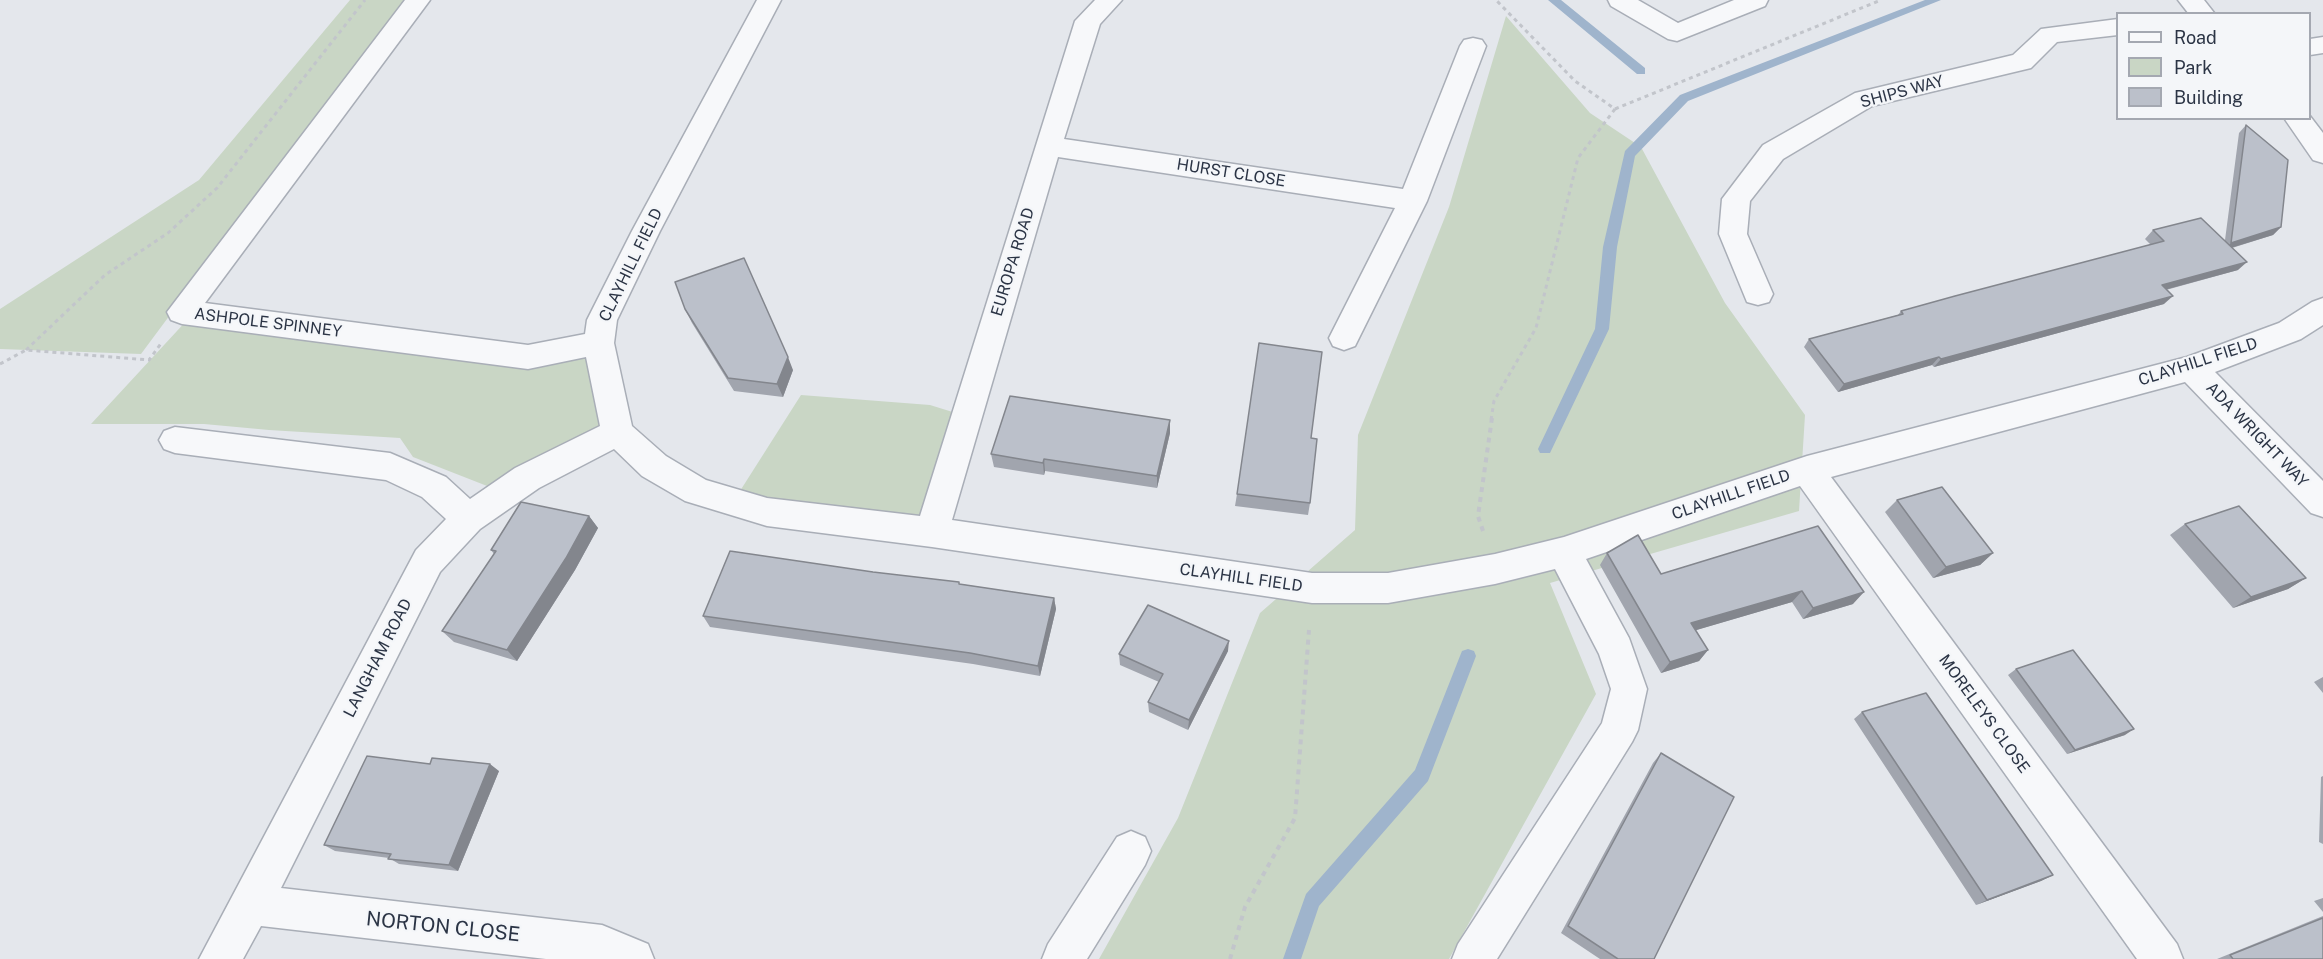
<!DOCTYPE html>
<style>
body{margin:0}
#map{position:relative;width:2323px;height:959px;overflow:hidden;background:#e4e7ec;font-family:"Public Sans",sans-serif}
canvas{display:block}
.legend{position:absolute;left:2116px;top:12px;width:195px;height:108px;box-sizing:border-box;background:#f4f6f9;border:2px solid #a4a8b1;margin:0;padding:8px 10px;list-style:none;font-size:18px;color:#2b3445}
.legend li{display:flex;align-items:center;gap:12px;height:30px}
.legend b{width:30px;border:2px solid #a4a8b1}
</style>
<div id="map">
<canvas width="2323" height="959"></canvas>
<ul class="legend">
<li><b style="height:8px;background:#f7f8fa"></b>Road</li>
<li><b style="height:16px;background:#c9d6c5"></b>Park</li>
<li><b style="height:16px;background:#bbc0ca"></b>Building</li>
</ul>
</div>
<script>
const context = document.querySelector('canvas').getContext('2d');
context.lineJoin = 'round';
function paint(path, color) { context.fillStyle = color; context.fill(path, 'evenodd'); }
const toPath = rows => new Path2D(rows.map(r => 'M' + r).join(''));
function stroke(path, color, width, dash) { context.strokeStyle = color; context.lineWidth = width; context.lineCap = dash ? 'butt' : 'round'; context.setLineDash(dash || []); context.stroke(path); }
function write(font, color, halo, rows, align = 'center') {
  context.font = font + ' "Public Sans",sans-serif'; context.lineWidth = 4.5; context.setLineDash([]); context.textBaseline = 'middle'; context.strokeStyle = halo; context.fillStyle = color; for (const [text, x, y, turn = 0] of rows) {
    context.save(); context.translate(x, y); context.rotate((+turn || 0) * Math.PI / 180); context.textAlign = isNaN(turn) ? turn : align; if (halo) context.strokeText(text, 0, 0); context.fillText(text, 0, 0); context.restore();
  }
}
const green = toPath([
 [350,0,404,0,141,354,0,349,0,309,199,180],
 [1506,16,1590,113,1641,147,1725,303,1805,415,1799,511,1550,583,1596,694,1449,959,1099,959,1178,818,1260,613,1355,530,1358,435,1449,207],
 [189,318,528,357,599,343,617,432,505,493,413,457,400,438,269,430,204,424,91,424],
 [801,395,930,405,959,414,934,524,733,502]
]);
const stream = toPath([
 [1548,0,1561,0,1645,68,1645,74,1637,74,1548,0],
 [1925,0,1941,0,1688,101,1635,156,1617,247,1609,329,1550,453,1540,453,1538,449,1595,329,1603,247,1625,151,1680,95,1925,0],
 [1468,649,1474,651,1476,656,1428,781,1319,906,1301,959,1283,959,1306,894,1415,770,1460,656,1462,651,1468,649]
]);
const pathFar1 = toPath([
 [1615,109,1881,0],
 [26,350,105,275,168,233,217,188,365,0],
 [0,364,26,350,149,360,162,342],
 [1491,420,1494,401,1536,328,1578,158,1615,109,1575,81,1496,0]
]);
const path = toPath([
 [1483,531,1478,516,1492,418],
 [1230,959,1245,907,1295,818,1309,630]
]);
const minor = toPath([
 [405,0,430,0,205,303,528,345,585,334,587,320,632,231,757,0,781,0,660,231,617,320,614,343,632,426,666,456,706,480,767,498,920,516,1075,21,1095,0,1122,0,1100,24,1064,139,1403,189,1460,46,1464,40,1473,38,1482,40,1486,46,1427,201,1355,346,1344,350,1333,346,1329,338,1395,208,1058,157,952,520,1312,573,1388,573,1495,554,1564,537,1807,456,2187,357,2279,323,2312,302,2323,298,2323,325,2301,339,2215,372,2323,481,2323,517,2311,513,2185,382,1831,477,2177,944,2183,959,2137,959,1800,486,1586,559,1629,638,1647,689,1638,730,1632,742,1497,959,1452,959,1458,944,1602,723,1611,689,1599,654,1555,569,1495,584,1388,603,1312,603,932,547,767,526,685,501,642,476,614,449,539,488,480,529,440,572,281,888,602,925,648,944,654,959,546,959,261,926,243,959,199,959,416,550,446,519,422,497,386,480,175,453,164,449,159,440,164,431,175,427,390,453,446,477,470,499,515,468,600,426,586,357,528,369,182,324,171,320,167,312,405,0],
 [1608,0,1638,0,1678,23,1734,0,1768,0,1765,6,1677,41,1668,39,1611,6,1608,0],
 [2178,0,2204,0,2215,14,2189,14,2178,0],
 [2118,19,2118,35,2057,42,2031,68,1872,106,1783,159,1750,201,1747,234,1773,294,1769,302,1758,305,1747,302,1719,234,1722,199,1763,145,1855,93,2013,55,2041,29,2118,19],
 [2323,37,2323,53,2310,55,2310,39,2323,37],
 [2310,116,2323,133,2323,163,2313,160,2284,118,2310,118,2310,116],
 [1131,831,1145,837,1151,851,1145,865,1087,959,1042,959,1048,944,1117,837,1131,831]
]);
const wall = toPath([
 [2246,125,2281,227,2273,235,2232,248,2238,270,2166,290,2164,304,1934,367,1932,365,1838,392,1804,347,1809,339,1898,315,1901,311,2151,245,2145,239,2153,230,2225,240,2239,133],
 [685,309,793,370,783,397,734,391,692,323],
 [1170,433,1157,488,1045,471,1044,475,994,467,991,454],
 [1311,438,1310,503,1308,515,1235,506,1237,494],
 [1897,500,1993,553,1980,565,1933,578,1885,512],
 [589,516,598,528,575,570,517,661,454,642,442,631,494,554,491,550],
 [2185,524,2306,578,2288,589,2233,608,2170,535],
 [1818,526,1853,604,1803,619,1792,602,1696,630,1708,650,1699,661,1661,673,1600,565,1607,553,1661,574],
 [873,572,960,584,1054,598,1056,609,1040,676,973,664,710,627,703,616],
 [1228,651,1188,730,1149,712,1148,702,1159,682,1120,665,1119,654],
 [2016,669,2125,735,2067,754,2008,675],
 [2323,677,2323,693,2314,682],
 [1862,712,2053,875,2041,881,1976,905,1854,719],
 [1661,753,1654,959,1600,959,1561,933,1653,763],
 [430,764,499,771,458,871,399,864,389,858,335,851,324,845],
 [2323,776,2323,844,2319,842,2321,777],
 [2323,898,2323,912,2314,901],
 [2323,916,2323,959,2217,959]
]);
const shadedWall = toPath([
 [2281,227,2273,235,2224,250,2231,243],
 [2247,262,2238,270,2153,293,2162,285],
 [2173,296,2164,304,1934,367,1941,359],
 [788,357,793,370,783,397,777,384],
 [1939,357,1932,365,1838,392,1844,384],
 [1170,420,1170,433,1157,488,1157,476],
 [1044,459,1045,471,1044,475,1043,463],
 [589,516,598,528,575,570,517,661,507,650],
 [1993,553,1980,565,1933,578,1946,567],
 [2306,578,2288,589,2233,608,2251,597],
 [1802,591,1792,602,1683,634,1691,623],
 [1864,592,1853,604,1803,619,1813,608],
 [1054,598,1056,609,1040,676,1038,666],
 [1229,641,1228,651,1188,730,1189,720],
 [1708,650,1699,661,1661,673,1670,662],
 [2134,729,2125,735,2067,754,2075,750],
 [490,764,499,771,458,871,449,865],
 [2053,875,2041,881,1976,905,1987,900]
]);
const building = toPath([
 [2246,125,2288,160,2281,227,2231,243,2246,125],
 [2201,218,2247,262,2162,285,2173,296,1941,359,1939,357,1844,384,1809,339,1903,314,1901,311,1955,296,2164,241,2153,230,2201,218],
 [744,258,788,357,777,384,728,378,685,309,675,282,744,258],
 [1259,343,1322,352,1311,438,1317,439,1310,503,1237,494,1259,343],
 [1010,396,1170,420,1157,476,1044,459,1043,463,991,454,1010,396],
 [1942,487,1993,553,1946,567,1897,500,1942,487],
 [521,502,589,516,566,558,507,650,442,631,496,551,491,550,521,502],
 [2239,506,2306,578,2251,597,2185,524,2239,506],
 [1818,526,1864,592,1813,608,1802,591,1691,623,1708,650,1670,662,1607,553,1638,535,1661,574,1818,526],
 [730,551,873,572,959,582,959,584,1054,598,1038,666,970,653,703,616,730,551],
 [1148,605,1229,641,1189,720,1148,702,1163,674,1119,654,1148,605],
 [2073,650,2134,729,2075,750,2016,669,2073,650],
 [1926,693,2053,875,1987,900,1862,712,1926,693],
 [1661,753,1734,797,1654,959,1618,959,1568,926,1661,753],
 [367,756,430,764,432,758,490,764,449,865,388,859,391,854,324,845,367,756],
 [2323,918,2323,959,2233,959,2230,955,2323,918]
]);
const streetNames = [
 ["SHIPS WAY",1902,92,-15],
 ["HURST CLOSE",1231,173,9],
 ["EUROPA ROAD",1013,262,-73],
 ["CLAYHILL FIELD",631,265,-64],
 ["ASHPOLE SPINNEY",268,323,7],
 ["CLAYHILL FIELD",2198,362,-18],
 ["ADA WRIGHT WAY",2257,435,46],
 ["CLAYHILL FIELD",1731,495,-19],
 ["CLAYHILL FIELD",1241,578,8],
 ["LANGHAM ROAD",378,658,-63],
 ["MORELEYS CLOSE",1984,714,54]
];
const nearStreetnames = [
 ["NORTON CLOSE",443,927,6]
];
paint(green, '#c9d6c5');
paint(stream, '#9fb4cc');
stroke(minor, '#a9aeb7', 3);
stroke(pathFar1, '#c2c5cb', 3, [4, 4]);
stroke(path, '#c2c5cb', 4, [5, 5]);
paint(minor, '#f7f8fa');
paint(wall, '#a1a5ae');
paint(shadedWall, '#83868d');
paint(building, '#bbc0ca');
stroke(building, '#83868d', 1.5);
write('16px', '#2b3445', '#f4f6f9', streetNames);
write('20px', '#2b3445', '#f4f6f9', nearStreetnames);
</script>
